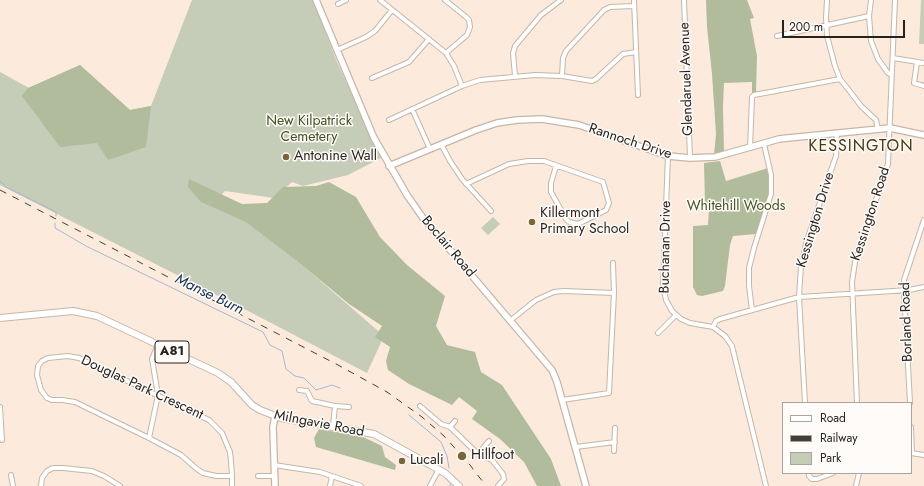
<!DOCTYPE html>
<style>
body{margin:0}
#map{position:relative;width:924px;height:486px;overflow:hidden;background:#fcebdc;font-family:Jost,sans-serif}
canvas{display:block}
.legend{position:absolute;left:782px;top:402px;width:130px;height:72px;box-sizing:border-box;background:#fefbf8;border:1px solid #a8a4a0;margin:0;padding:5px 7px;list-style:none;font-size:12px;color:#28221d}
.legend li{display:flex;align-items:center;gap:8px;height:20px}
.legend b{width:20px;border:1px solid #a8a4a0}
.scale{position:absolute;left:782px;top:20px;width:123px;height:18px;box-sizing:border-box;border:2px solid #28221d;border-top:0;padding-left:5px;font-size:12px;line-height:14px;white-space:nowrap;color:#28221d;-webkit-text-stroke:3px #fefbf8;paint-order:stroke}
</style>
<div id="map">
<canvas width="924" height="486"></canvas>
<ul class="legend">
<li><b style="height:5px;background:#fff"></b>Road</li>
<li><b style="height:5px;background:#443d36"></b>Railway</li>
<li><b style="height:11px;background:#c5ccb8"></b>Park</li>
</ul>
<div class="scale">200 m</div>
</div>
<script>
const context = document.querySelector('canvas').getContext('2d');
context.lineJoin = 'round';
function paint(path, color) { context.fillStyle = color; context.fill(path, 'evenodd'); }
const toPath = rows => new Path2D(rows.map(r => 'M' + r).join(''));
function stroke(path, color, width, dash) { context.strokeStyle = color; context.lineWidth = width; context.lineCap = dash ? 'butt' : 'round'; context.setLineDash(dash || []); context.stroke(path); }
function write(font, color, halo, rows, align = 'center') {
  context.font = font + ' Jost,sans-serif'; context.lineWidth = 3; context.setLineDash([]); context.textBaseline = 'middle'; context.strokeStyle = halo; context.fillStyle = color; for (const [text, x, y, turn = 0] of rows) {
    context.save(); context.translate(x, y); context.rotate((+turn || 0) * Math.PI / 180); context.textAlign = isNaN(turn) ? turn : align; if (halo) context.strokeText(text, 0, 0); context.fillText(text, 0, 0); context.restore();
  }
}
const green = toPath([
 [192,0,313,0,337,62,381,158,348,175,303,186,292,182,274,198,225,191,221,195,384,336,367,373,250,312,0,185,0,72,29,88,80,65,130,110,151,106],
 [921,0,924,0,924,44,919,44],
 [493,217,500,224,488,235,481,228]
]);
const forest = toPath([
 [706,0,747,0,754,18,750,19,757,56,756,93,752,94,752,82,724,83,723,106,724,153,714,155,716,134,712,74,707,27],
 [80,65,130,110,151,106,146,147,108,160,97,143,60,147,22,96,28,88],
 [720,161,726,181,768,168,769,194,756,234,733,236,730,245,725,286,723,291,702,296,697,295,693,287,693,226,708,225,709,208,705,204,704,163],
 [189,179,242,204,267,203,283,187,316,186,329,182,356,197,380,237,407,265,445,296,436,326,447,345,475,352,481,372,502,385,551,459,561,486,537,486,524,462,500,439,472,419,477,411,459,397,452,405,409,384,388,370,386,361,390,347,375,337,382,326,349,304,297,261,246,222,201,202,188,187],
 [319,429,361,436,382,446,385,457,396,465,395,470,316,447,314,438]
]);
const stream = toPath([
 [0,181,6,187,56,212,56,216],
 [55,223,55,228,86,246,263,332,270,345,282,351,286,369,295,376,304,378,316,390,332,385,340,388],
 [409,415,441,442,447,456,449,468],
 [450,484,450,486]
]);
const street = toPath([
 [380,0,446,53,454,66,462,86],
 [445,0,466,17,469,20,470,27,467,35,446,53],
 [634,0,638,95],
 [684,0,690,158],
 [827,0,826,18,827,36,835,66,840,79,848,89,861,106,876,120,878,129],
 [871,0,869,16,871,41,878,59,888,73,892,75],
 [338,4,346,0],
 [777,36,869,16],
 [337,50,366,37,375,31,392,10],
 [893,58,924,63],
 [917,62,914,83,924,86],
 [515,76,513,53,515,46,541,15,561,0],
 [562,76,563,58,566,51,604,10,610,7,634,6],
 [372,78,409,62,429,39],
 [412,109,430,149],
 [389,120,462,86,480,80,535,75,562,76,592,81,596,79,623,54,636,52],
 [441,144,450,161,462,179,491,211],
 [750,148,752,97,754,95,840,79],
 [668,156,663,285,666,300,672,311,681,319,690,323,713,327,725,336,732,346,766,486],
 [466,184,509,164,528,161,544,161,603,182,609,203,606,210,578,224,569,222,566,219,551,192,551,183,556,166],
 [752,310,749,286,749,268,754,248,771,194,771,175,764,144],
 [511,320,536,300,554,292,564,291,614,293],
 [713,327,716,321,720,319,799,297,909,290,924,287],
 [658,333,676,315],
 [299,390,307,391,312,401,335,406,349,407],
 [562,400,609,393,614,293,613,263],
 [805,403,799,297,801,265,807,240,836,156,837,133],
 [857,403,852,282,855,262,888,164,895,0],
 [910,403,904,291,904,280,924,220],
 [420,406,441,424,450,427,478,454,492,460,503,474,504,479,498,486],
 [0,407,2,440],
 [333,426,335,406],
 [450,427,455,421],
 [911,427,912,453],
 [149,438,158,395,152,359,158,345],
 [576,447,615,442],
 [614,451,615,428],
 [911,453,924,455],
 [478,454,489,441],
 [274,465,320,472,361,486],
 [809,473,809,476,812,479,817,479,833,473],
 [11,475,13,486],
 [232,476,216,476,203,473,197,469,181,455,149,438,75,402,62,400,52,400,47,398,41,390,37,375,38,366,42,361,48,358,68,356,79,358,209,420,222,433,230,452,231,461,232,476,232,486],
 [258,476,274,476],
 [41,486,42,478,47,471,53,468,63,468,92,471,104,476,120,486],
 [330,486,332,476],
 [430,486,439,469],
 [856,486,859,473]
]);
const secondary = toPath([
 [316,0,374,138,407,195,423,218,552,370,557,382,586,486],
 [389,166,476,130,497,123,517,120,542,119,579,125,668,156,690,158,715,157,779,139,788,138,890,128,924,135],
 [275,486,273,427,275,416]
]);
const primary = toPath([
 [0,318,73,311,97,316,218,373,231,382,252,405,260,410,281,418,374,434,445,473,459,486]
]);
const rail = toPath([
 [0,190,338,365,387,392,422,417,444,436,470,465,486,486]
]);
const markers = [
 [286,157,4,"#7b6535"],
 [532,222,4,"#7b6535"],
 [462,456,5,"#7b6535"],
 [402,461,4,"#7b6535"]
];
const shields = [
 [172,352,34]
];
const shieldNames = [
 ["A81",172,352]
];
const streetNames = [
 ["Glendaruel Avenue",687,79,-92],
 ["Rannoch Drive",630,142,18],
 ["Kessington Road",871,214,-72],
 ["Kessington Drive",816,220,-73],
 ["Boclair Road",448,247,50],
 ["Buchanan Drive",666,247,-89],
 ["Borland Road",907,322,-92],
 ["Douglas Park Crescent",142,388,25],
 ["Milngavie Road",319,424,11]
];
const parkNames = [
 ["New Kilpatrick",309,122],
 ["Cemetery",309,138],
 ["Whitehill Woods",736,207]
];
const poiNames = [
 ["Antonine Wall",294,157],
 ["Killermont",540,214],
 ["Primary School",540,230],
 ["Hillfoot",471,456],
 ["Lucali",410,461]
];
const waterNames = [
 ["Manse Burn",209,295,26]
];
const quarterNames = [
 ["KESSINGTON",861,147]
];
paint(green, '#c5ccb8');
paint(forest, '#b0bc9c');
stroke(stream, '#a2b8d4', 1);
stroke(street, '#c6b6a8', 6);
stroke(secondary, '#c6b6a8', 8);
stroke(primary, '#c6b6a8', 8);
stroke(street, '#fff', 4);
stroke(secondary, '#fff', 5.5);
stroke(primary, '#fff', 6);
stroke(rail, '#443d36', 1, [7, 7]);
for (const [x, y, r, color] of markers) { const dot = new Path2D(); dot.arc(x, y, r, 0, 2 * Math.PI); context.fillStyle = color; context.fill(dot); stroke(dot, '#fefbf8', 1.5); }
for (const [x, y, w] of shields) { const box = new Path2D(); box.roundRect(x - w / 2, y - 11, w, 22, 3); context.fillStyle = '#fefbf8'; context.fill(box); stroke(box, '#28221d', 1); }
write('bold 13px', '#28221d', null, shieldNames);
write('14px', '#28221d', '#fefbf8', streetNames);
write('14px', '#42511f', '#fefbf8', parkNames);
write('14px', '#28221d', '#fefbf8', poiNames, 'left');
write('italic 15px', '#0e2d52', '#fefbf8', waterNames);
context.letterSpacing = '1px';
write('16px', '#48370f', '#fefbf8', quarterNames);
context.letterSpacing = '0px';
</script>
